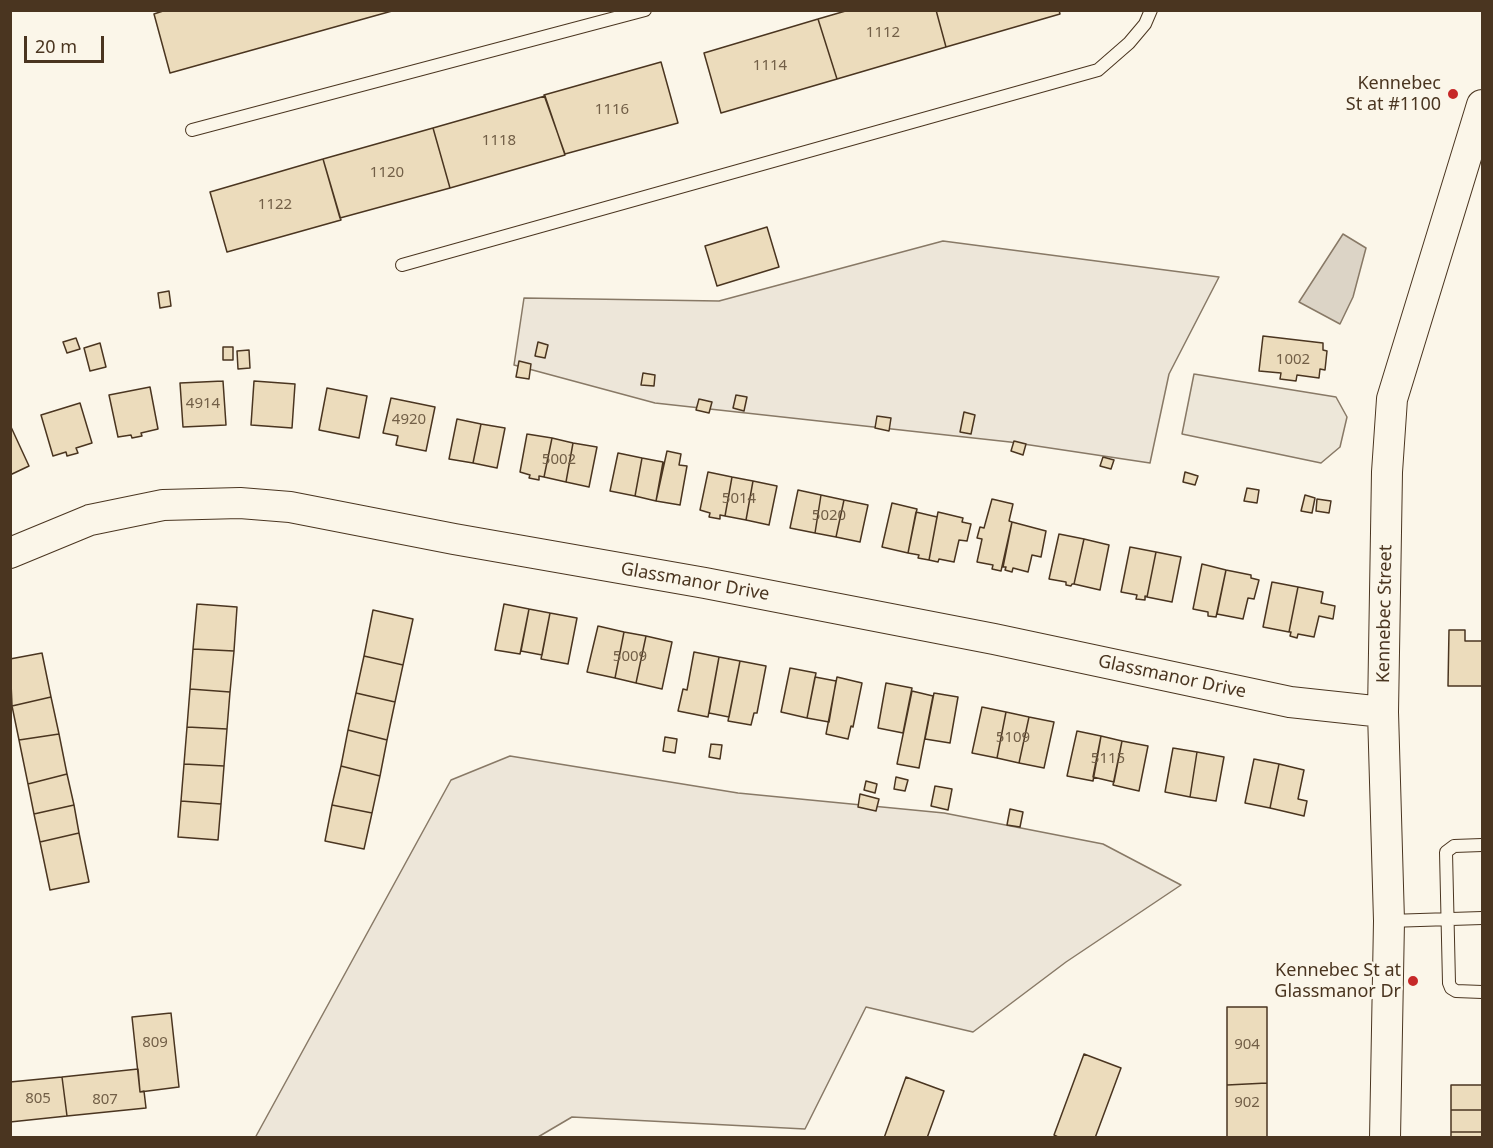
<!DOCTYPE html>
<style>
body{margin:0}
#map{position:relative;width:1493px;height:1148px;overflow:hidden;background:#fbf6e9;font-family:"Noto Sans",sans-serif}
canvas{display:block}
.frame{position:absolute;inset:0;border:12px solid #4a3520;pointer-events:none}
.scale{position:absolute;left:24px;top:36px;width:80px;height:27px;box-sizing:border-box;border:3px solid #4a3520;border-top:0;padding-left:8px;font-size:18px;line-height:21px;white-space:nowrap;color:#4a3520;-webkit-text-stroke:4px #fbf6e9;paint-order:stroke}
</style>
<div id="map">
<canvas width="1493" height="1148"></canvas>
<div class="frame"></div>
<div class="scale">20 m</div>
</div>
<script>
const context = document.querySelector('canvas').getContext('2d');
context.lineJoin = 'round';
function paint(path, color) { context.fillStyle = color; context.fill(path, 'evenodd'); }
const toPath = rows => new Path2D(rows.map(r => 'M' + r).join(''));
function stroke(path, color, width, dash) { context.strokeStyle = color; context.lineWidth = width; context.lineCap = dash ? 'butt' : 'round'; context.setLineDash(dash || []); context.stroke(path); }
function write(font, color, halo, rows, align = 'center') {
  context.font = font + ' "Noto Sans",sans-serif'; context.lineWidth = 4.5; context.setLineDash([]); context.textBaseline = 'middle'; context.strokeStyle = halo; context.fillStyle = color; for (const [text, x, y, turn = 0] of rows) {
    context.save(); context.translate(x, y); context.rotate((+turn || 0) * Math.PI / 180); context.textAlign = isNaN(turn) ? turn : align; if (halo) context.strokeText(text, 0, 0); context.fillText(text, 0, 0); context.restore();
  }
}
const green = toPath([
 [943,241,1219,277,1169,374,1150,463,1010,442,655,403,514,365,524,298,719,301,943,241],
 [510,756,738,793,944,813,1103,844,1181,885,1066,962,973,1032,866,1007,805,1129,572,1117,538,1137,255,1138,451,780,510,756]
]);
const parking = toPath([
 [1194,374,1336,397,1347,417,1340,447,1321,463,1182,434,1194,374]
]);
const water = toPath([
 [1343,234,1366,248,1353,297,1340,324,1299,302,1343,234]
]);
const building = toPath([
 [166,10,392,10,392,11,170,73,154,14,166,10],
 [849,10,936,10,946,47,837,79,818,19,849,10],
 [936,10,1059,10,1060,14,946,47,936,10],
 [818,19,837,79,721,113,704,53,818,19],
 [661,62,678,123,565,154,544,95,661,62],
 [545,96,565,155,450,188,433,128,545,96],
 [433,128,450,188,340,218,323,159,433,128],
 [323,159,341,220,227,252,210,192,323,159],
 [767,227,779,267,717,286,705,246,767,227],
 [169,291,171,306,160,308,158,293,169,291],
 [1263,336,1323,343,1323,350,1327,351,1325,370,1320,369,1319,378,1297,375,1296,381,1280,379,1281,373,1259,371,1263,336],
 [76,338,80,349,67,353,63,342,76,338],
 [538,342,548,345,545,358,535,356,538,342],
 [100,343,106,367,90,371,84,348,100,343],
 [223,347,233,347,233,360,223,360,223,347],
 [249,350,250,368,238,369,237,351,249,350],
 [519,361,531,364,529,379,516,377,519,361],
 [643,373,655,375,654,386,641,385,643,373],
 [223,381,226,425,183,427,180,383,223,381],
 [254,381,295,384,292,428,251,425,254,381],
 [150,387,158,429,141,433,142,436,132,438,131,435,118,437,109,395,150,387],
 [327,388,367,396,359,438,319,430,327,388],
 [736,395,747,397,744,411,733,408,736,395],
 [391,398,435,407,426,451,396,445,398,436,383,433,391,398],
 [699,399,712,402,709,413,696,410,699,399],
 [80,403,92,443,76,448,78,453,67,456,66,452,53,456,41,415,80,403],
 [964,412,975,415,971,434,960,432,964,412],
 [877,416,891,418,889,431,875,428,877,416],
 [457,419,481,424,473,463,449,459,457,419],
 [481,424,505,428,497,468,473,463,481,424],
 [11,427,29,466,10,475,10,428,11,427],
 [527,434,552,438,544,477,539,476,539,480,529,478,530,475,520,472,527,434],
 [552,438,573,443,566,482,544,477,552,438],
 [1014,441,1026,444,1023,455,1011,451,1014,441],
 [573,443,597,447,589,487,566,482,573,443],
 [667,451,681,454,679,465,687,466,680,505,656,501,667,451],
 [618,453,642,458,635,496,610,491,618,453],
 [1103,457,1114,460,1111,469,1100,466,1103,457],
 [642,458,663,462,656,501,635,496,642,458],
 [708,472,732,477,725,516,720,515,720,519,709,517,710,513,700,510,708,472],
 [1185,472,1198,476,1195,485,1183,482,1185,472],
 [732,477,753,481,746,520,725,516,732,477],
 [753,481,777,486,769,525,746,520,753,481],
 [1247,488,1259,490,1257,503,1244,501,1247,488],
 [798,490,821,495,815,533,790,528,798,490],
 [821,495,844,500,836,537,815,533,821,495],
 [1305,495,1315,498,1312,513,1301,511,1305,495],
 [992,499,1013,504,1009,521,1012,522,1001,571,992,569,993,565,977,562,982,539,977,538,980,527,984,528,992,499],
 [1317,499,1331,501,1329,513,1316,511,1317,499],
 [844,500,868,505,860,542,836,537,844,500],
 [892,503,917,509,908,553,882,547,892,503],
 [916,512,937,517,929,560,918,558,919,555,908,553,916,512],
 [938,512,963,518,962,522,971,524,967,541,959,540,954,562,939,559,938,562,929,560,938,512],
 [1012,522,1046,531,1041,557,1032,555,1028,572,1013,568,1012,572,1005,570,1006,567,1003,567,1012,522],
 [1059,534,1084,539,1074,584,1072,584,1071,586,1066,585,1066,582,1049,579,1059,534],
 [1084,539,1109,545,1100,590,1074,584,1084,539],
 [1130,547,1156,552,1147,597,1145,596,1145,600,1136,599,1137,595,1121,592,1130,547],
 [1156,552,1181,557,1172,602,1147,597,1156,552],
 [1202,564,1226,570,1216,617,1208,616,1208,612,1193,609,1202,564],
 [1226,570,1251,575,1251,578,1259,580,1254,599,1248,598,1243,619,1217,614,1226,570],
 [1272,582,1298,587,1289,632,1263,627,1272,582],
 [1298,587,1323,592,1321,603,1335,606,1333,619,1319,616,1314,637,1298,634,1297,638,1290,636,1291,632,1289,632,1298,587],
 [197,604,237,607,234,651,193,649,197,604],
 [504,604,529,609,520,654,495,650,504,604],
 [529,609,550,613,542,655,521,651,529,609],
 [373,610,413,619,403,665,364,656,373,610],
 [550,613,577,618,568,664,541,659,550,613],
 [598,626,624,632,615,678,587,672,598,626],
 [1449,630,1465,630,1465,641,1482,641,1482,686,1448,686,1449,630],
 [624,632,646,636,636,683,615,678,624,632],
 [646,636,672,642,662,689,636,683,646,636],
 [193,649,234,651,230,692,190,689,193,649],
 [694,652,719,657,708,717,678,711,683,689,687,690,694,652],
 [42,653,51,697,12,706,10,659,42,653],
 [364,656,403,665,395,702,356,693,364,656],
 [719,657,740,661,729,717,709,713,719,657],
 [740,661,766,666,757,713,754,713,751,725,728,721,740,661],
 [790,668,816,673,807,718,781,712,790,668],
 [815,677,836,681,829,722,807,718,815,677],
 [837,677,862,683,853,727,851,726,848,739,826,734,837,677],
 [886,683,912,688,903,733,878,728,886,683],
 [190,689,230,692,227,729,187,727,190,689],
 [912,691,933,696,919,768,897,764,912,691],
 [356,693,395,702,387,740,348,730,356,693],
 [934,693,958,697,950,743,925,739,934,693],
 [51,697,59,734,19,740,12,706,51,697],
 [982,707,1006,712,997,758,972,753,982,707],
 [1006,712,1029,717,1019,763,997,758,1006,712],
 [1029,717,1054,722,1044,768,1019,763,1029,717],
 [187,727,227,729,224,766,184,764,187,727],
 [348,730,387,740,380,776,341,766,348,730],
 [1077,731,1101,736,1093,781,1067,776,1077,731],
 [59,734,67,774,28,784,19,740,59,734],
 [1101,736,1122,741,1114,782,1093,777,1101,736],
 [665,737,677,739,675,753,663,751,665,737],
 [1122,741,1148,746,1139,791,1113,785,1122,741],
 [711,744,722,745,720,759,709,757,711,744],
 [1173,748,1197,752,1190,797,1165,792,1173,748],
 [1197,752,1224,757,1216,801,1190,797,1197,752],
 [1254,759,1279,764,1270,808,1245,803,1254,759],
 [184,764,224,766,221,804,181,801,184,764],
 [1279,764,1304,770,1298,799,1307,801,1304,816,1270,808,1279,764],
 [341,766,380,776,372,813,332,805,341,766],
 [67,774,74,805,34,814,28,784,67,774],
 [896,777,908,780,905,791,894,789,896,777],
 [866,781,877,784,875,793,864,790,866,781],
 [935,786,952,789,948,810,931,806,935,786],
 [860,794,879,799,876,811,858,807,860,794],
 [181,801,221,804,218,840,178,837,181,801],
 [74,805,79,833,40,842,34,814,74,805],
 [332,805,372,813,364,849,325,841,332,805],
 [1010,809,1023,812,1020,827,1007,825,1010,809],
 [79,833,89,882,50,890,40,842,79,833],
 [1227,1007,1267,1007,1267,1083,1227,1085,1227,1007],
 [171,1013,179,1087,140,1092,132,1017,171,1013],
 [1084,1054,1121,1068,1095,1138,1060,1138,1054,1135,1084,1054],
 [138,1069,140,1092,144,1091,146,1108,67,1116,62,1077,138,1069],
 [62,1077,67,1116,10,1122,10,1082,62,1077],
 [906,1077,944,1091,927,1138,884,1138,906,1077],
 [1267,1083,1267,1138,1227,1138,1227,1085,1267,1083],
 [1451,1085,1482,1085,1482,1110,1451,1110,1451,1085],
 [1451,1110,1482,1110,1482,1132,1451,1132,1451,1110],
 [1451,1132,1482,1132,1482,1138,1451,1138,1451,1132]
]);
const service = toPath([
 [192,130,645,10],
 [402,265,1098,70,1129,43,1145,24,1151,10],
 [1482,845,1454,846,1446,852,1449,983,1451,988,1456,991,1482,992],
 [1389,921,1482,918]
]);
const tertiary = toPath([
 [10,553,90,520,163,505,240,503,290,507,454,539,705,583,994,639,1290,702,1383,712],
 [1385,1138,1389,921,1383,712,1387,472,1392,399,1482,105]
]);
const markers = [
 [1453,94,6,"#c62828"],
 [1413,981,6,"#c62828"]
];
const numberNames = [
 ["1112",883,33],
 ["1114",770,66],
 ["1116",612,110],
 ["1118",499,141],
 ["1120",387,173],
 ["1122",275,205],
 ["1002",1293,360],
 ["4914",203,404],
 ["4920",409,420],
 ["5002",559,460],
 ["5014",739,499],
 ["5020",829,516],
 ["5009",630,657],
 ["5109",1013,738],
 ["5115",1108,759],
 ["809",155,1043],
 ["904",1247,1045],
 ["805",38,1099],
 ["807",105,1100],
 ["902",1247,1103]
];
const poiNames = [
 ["Kennebec",1441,84],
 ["St at #1100",1441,105],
 ["Kennebec St at",1401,971],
 ["Glassmanor Dr",1401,992]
];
const streetNames = [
 ["Glassmanor Drive",695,582,10],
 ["Kennebec Street",1385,614,-89],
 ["Glassmanor Drive",1172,677,12]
];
paint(green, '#ede6d9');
stroke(green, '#887966', 1.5);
paint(parking, '#ede7d9');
stroke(parking, '#887966', 1.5);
paint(water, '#dcd4c6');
stroke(water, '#887966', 1.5);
paint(building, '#ecdcbc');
stroke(building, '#4a3520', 1.5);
stroke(service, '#4a3520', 14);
stroke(tertiary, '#4a3520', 32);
stroke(service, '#fbf6e9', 12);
stroke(tertiary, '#fbf6e9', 30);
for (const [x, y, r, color] of markers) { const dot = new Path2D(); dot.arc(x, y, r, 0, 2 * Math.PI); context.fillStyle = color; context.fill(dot); stroke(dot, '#fbf6e9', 2); }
write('15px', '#725f47', null, numberNames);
write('18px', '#4a3520', '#fbf6e9', poiNames, 'right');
write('18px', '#4a3520', '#fbf6e9', streetNames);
</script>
